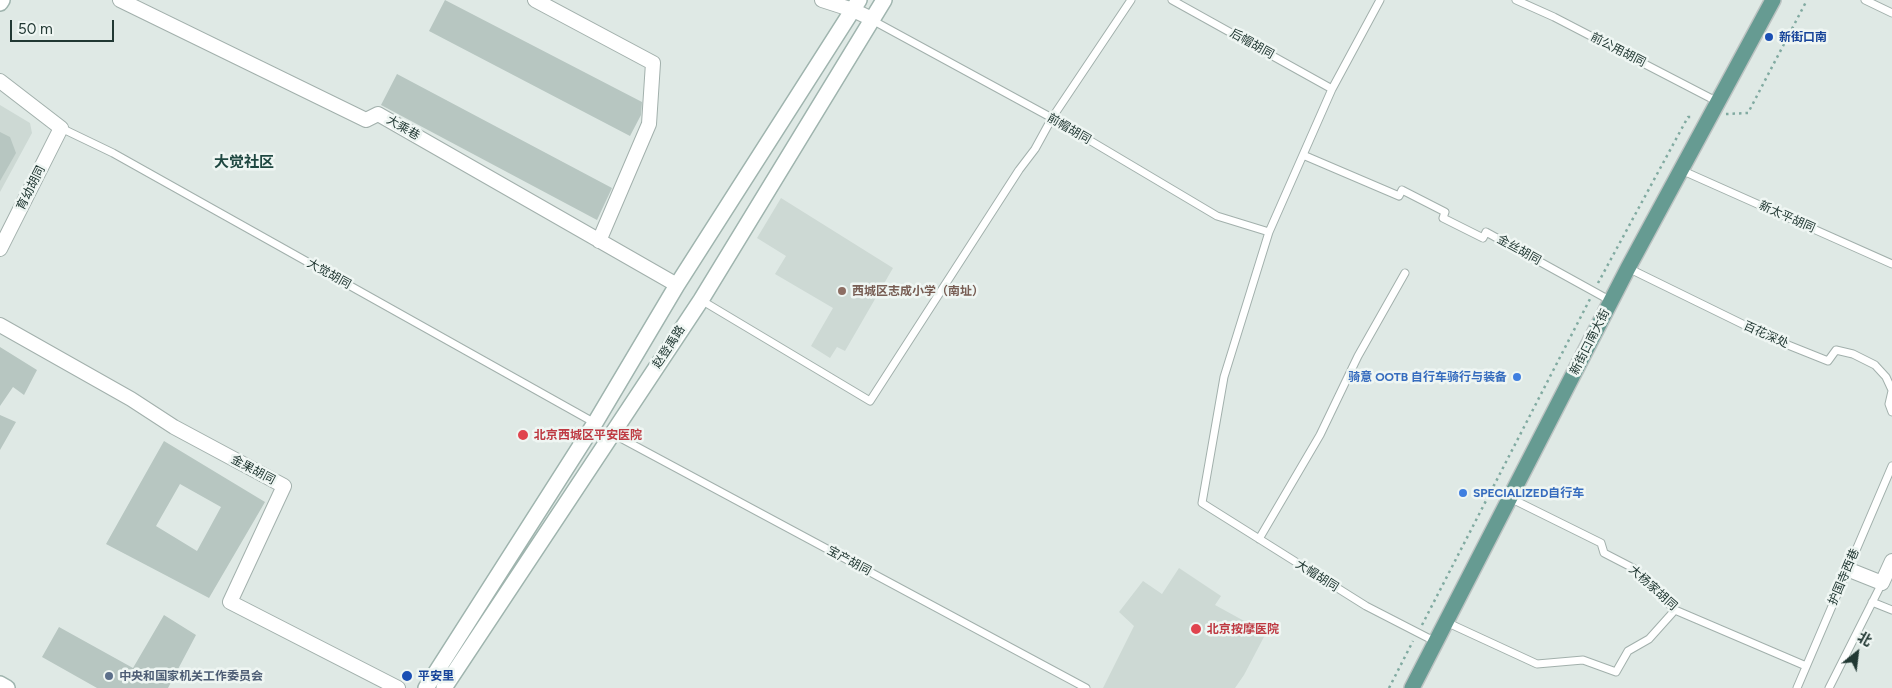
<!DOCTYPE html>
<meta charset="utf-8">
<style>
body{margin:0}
#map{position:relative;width:1892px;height:688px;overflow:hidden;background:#dfe9e5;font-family:Figtree,"Noto Sans SC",sans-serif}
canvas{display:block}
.north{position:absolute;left:1832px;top:628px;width:50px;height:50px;-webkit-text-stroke:4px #eff6f3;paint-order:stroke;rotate:29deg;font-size:14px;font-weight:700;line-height:20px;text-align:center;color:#213833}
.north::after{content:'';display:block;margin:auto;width:18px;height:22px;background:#213833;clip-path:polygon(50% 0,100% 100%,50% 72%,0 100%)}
.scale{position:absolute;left:10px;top:20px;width:104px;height:22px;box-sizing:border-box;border:2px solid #213833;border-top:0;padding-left:6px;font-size:15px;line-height:18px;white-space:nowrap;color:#213833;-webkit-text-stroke:4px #eff6f3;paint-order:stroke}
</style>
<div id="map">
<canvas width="1892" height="688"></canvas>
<div class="north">北</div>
<div class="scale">50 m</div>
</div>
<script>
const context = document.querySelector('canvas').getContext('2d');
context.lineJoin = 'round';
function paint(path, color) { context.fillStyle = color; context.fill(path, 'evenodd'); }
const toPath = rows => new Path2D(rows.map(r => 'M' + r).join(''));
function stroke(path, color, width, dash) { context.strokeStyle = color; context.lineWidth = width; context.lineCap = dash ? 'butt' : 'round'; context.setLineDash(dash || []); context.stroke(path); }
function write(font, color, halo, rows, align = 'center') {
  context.font = font + ' Figtree,"Noto Sans SC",sans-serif'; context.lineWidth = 5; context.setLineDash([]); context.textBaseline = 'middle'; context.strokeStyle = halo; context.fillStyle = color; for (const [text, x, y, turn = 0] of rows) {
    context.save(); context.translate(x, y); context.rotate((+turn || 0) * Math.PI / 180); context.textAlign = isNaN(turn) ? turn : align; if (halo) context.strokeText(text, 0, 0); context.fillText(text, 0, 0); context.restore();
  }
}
const built = toPath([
 [0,105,30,123,32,133,0,192],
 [781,198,893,268,845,351,837,347,830,358,811,346,833,308,775,274,786,256,757,238],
 [1179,568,1221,596,1215,605,1266,633,1244,675,1235,688,1103,688,1134,626,1119,612,1143,581,1162,594]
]);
const building = toPath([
 [445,0,642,102,641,115,630,136,429,31],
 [397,74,612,188,597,220,381,105],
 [0,132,10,137,16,153,0,181],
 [0,347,37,370,24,395,13,387,0,406],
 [0,415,16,422,0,450],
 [164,441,265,502,209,598,106,544],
 [180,484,221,507,197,551,156,526],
 [164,615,196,635,168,688,97,688,42,657,59,627,133,668]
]);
const path = toPath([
 [1726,114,1748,113,1807,0],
 [1598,283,1688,117,1694,117],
 [1422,625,1590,299],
 [1389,688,1413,641]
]);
const lane = toPath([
 [1172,0,1332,89],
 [1380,0,1332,89,1269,232,1224,377,1202,503,1366,606,1436,642],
 [1516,0,1554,17,1718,102],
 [1865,0,1892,13],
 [872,20,1052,118,1217,216,1269,232],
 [61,128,113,153,595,423],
 [1303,155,1399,196,1402,190,1445,212,1443,218,1483,238,1486,232,1611,301],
 [1681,170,1892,264],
 [1628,268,1773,339,1828,361,1836,350,1853,354,1875,365,1886,377,1892,390],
 [701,300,870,401,1019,170,1035,149,1052,118,1131,0],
 [1892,391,1889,404,1892,412],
 [613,434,1086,688],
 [1510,498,1601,543,1604,553,1633,568,1675,610,1806,666],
 [1259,539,1320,435,1358,356,1405,273],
 [1872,602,1892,610],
 [1446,622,1537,664,1583,660,1616,672,1628,651,1649,639,1675,610],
 [1797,688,1892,466],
 [1829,688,1882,583]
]);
const street = toPath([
 [120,0,366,120,378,114,677,285],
 [535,0,653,63,649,124,599,241],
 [822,0,853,10,872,19],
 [0,81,61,128,0,249],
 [0,325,131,399,174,427,284,486,230,602,398,688],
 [1847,569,1882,583,1892,561]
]);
const secondary = toPath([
 [0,3,2,0],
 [0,684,7,688],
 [426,688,595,423,677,285,859,0],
 [444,688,701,300,884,0]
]);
const primary = toPath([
 [1412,688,1628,268,1773,0]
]);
const markers = [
 [1769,37,5,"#1a4fb4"],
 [842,291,5,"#8d6e63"],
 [1517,377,5,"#3f7fe0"],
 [523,435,6,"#e0444e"],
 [1463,493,5,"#3f7fe0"],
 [1196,629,6,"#e0444e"],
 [109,676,5,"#5c6f8a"],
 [407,676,6,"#1a4fb4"]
];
const transitNames = [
 ["新街口南",1779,37],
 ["平安里",418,676]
];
const streetNames = [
 ["后帽胡同",1252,44,29],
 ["前公用胡同",1618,50,27],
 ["大乘巷",403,128,30],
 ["前帽胡同",1069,129,30],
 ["育幼胡同",31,188,-63],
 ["新太平胡同",1787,217,24],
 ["金丝胡同",1519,250,29],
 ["大觉胡同",329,274,29],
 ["百花深处",1766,335,24],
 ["新街口南大街",1590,342,-63],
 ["赵登禹路",669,347,-57],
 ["金果胡同",253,470,28],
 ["宝产胡同",849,561,28],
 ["大帽胡同",1317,576,32],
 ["护国寺西巷",1844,577,-67],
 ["大杨家胡同",1653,588,42]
];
const educationNames = [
 ["西城区志成小学（南址）",852,291]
];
const shopNames = [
 ["骑意 OOTB 自行车骑行与装备",1507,377],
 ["SPECIALIZED自行车",1473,493,"left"]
];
const healthNames = [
 ["北京西城区平安医院",534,435],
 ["北京按摩医院",1207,629]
];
const serviceNames = [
 ["中央和国家机关工作委员会",119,676]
];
const quarterNames = [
 ["大觉社区",244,163]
];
paint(built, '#cdd9d4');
paint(building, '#b7c6c1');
stroke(lane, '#a2b0ac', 9);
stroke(street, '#a2b0ac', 16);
stroke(secondary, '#9fb4ae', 18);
stroke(primary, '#bcc3c2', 18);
stroke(path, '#81aaa1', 2.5, [2.5, 4]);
stroke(lane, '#fff', 7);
stroke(street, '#fff', 14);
stroke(secondary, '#fff', 15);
stroke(primary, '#669b92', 15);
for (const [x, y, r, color] of markers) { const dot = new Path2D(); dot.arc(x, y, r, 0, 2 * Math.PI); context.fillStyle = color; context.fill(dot); stroke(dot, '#eff6f3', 2); }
write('bold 12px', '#164399', '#eff6f3', transitNames, 'left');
write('12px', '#213833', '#eff6f3', streetNames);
write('bold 12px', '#785e54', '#eff6f3', educationNames, 'left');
write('bold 12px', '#366cbe', '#eff6f3', shopNames, 'right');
write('bold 12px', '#be3a42', '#eff6f3', healthNames, 'left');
write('bold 12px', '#4e5e75', '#eff6f3', serviceNames, 'left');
write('bold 15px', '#1f4841', '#eff6f3', quarterNames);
</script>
